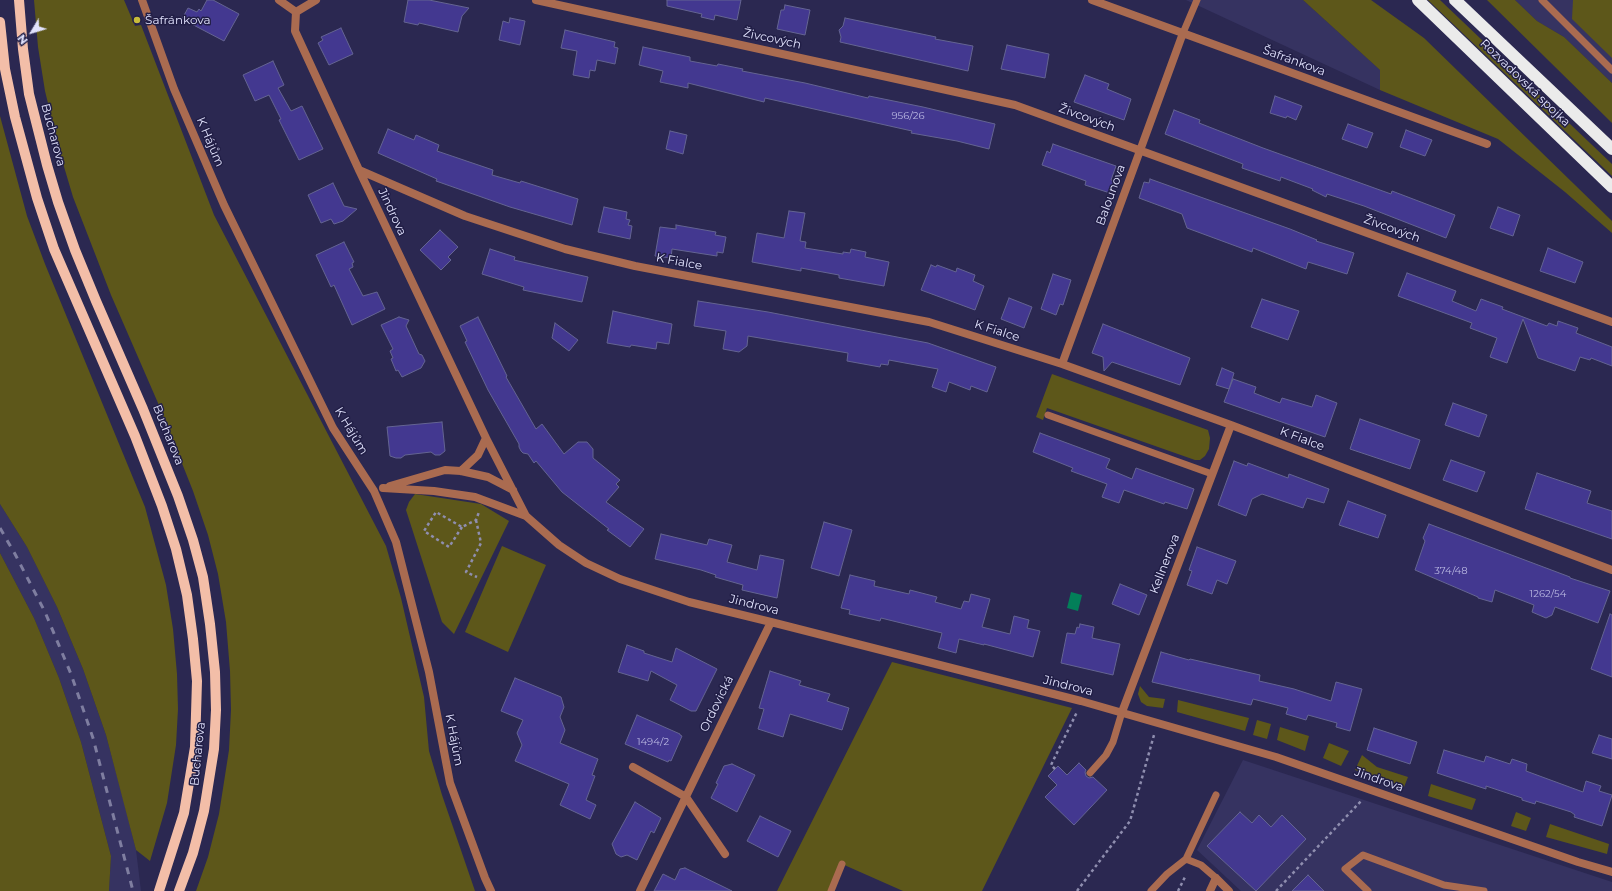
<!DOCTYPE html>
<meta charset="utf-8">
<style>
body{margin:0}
#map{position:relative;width:1612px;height:891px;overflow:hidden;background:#2b2851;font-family:Montserrat,sans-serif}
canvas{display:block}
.north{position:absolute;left:12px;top:12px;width:40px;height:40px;-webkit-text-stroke:3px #211e46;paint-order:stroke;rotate:232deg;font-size:11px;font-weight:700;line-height:16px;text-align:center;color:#e1e2fd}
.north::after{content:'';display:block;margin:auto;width:14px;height:18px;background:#e1e2fd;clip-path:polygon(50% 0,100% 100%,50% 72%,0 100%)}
</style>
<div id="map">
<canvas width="1612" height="891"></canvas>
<div class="north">N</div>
</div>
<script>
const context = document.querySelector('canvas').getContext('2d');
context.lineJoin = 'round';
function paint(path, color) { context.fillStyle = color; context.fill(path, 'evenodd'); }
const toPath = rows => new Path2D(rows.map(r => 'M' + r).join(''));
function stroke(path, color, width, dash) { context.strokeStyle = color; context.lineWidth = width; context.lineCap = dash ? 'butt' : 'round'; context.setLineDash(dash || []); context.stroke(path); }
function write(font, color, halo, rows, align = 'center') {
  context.font = font + ' Montserrat,sans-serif'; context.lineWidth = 3; context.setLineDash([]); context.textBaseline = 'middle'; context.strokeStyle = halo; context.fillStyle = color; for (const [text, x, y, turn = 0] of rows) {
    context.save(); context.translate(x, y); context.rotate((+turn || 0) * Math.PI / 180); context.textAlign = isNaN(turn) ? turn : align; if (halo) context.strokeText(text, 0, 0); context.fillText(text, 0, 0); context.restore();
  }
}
const built = toPath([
 [1186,0,1303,0,1380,70,1380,90],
 [1515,0,1612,0,1612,83,1564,37,1537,21],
 [0,504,27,547,57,607,83,669,106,735,124,802,136,850,141,891,109,891,111,856,81,742,59,678,34,618,0,553],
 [1243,760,1612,882,1612,891,1241,891,1197,850]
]);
const green = toPath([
 [34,0,124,0,135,26,141,25,214,215,386,546,401,598,424,697,429,751,442,795,475,891,196,891,208,857,219,814,229,750,231,710,230,671,226,622,218,574,208,535,193,491,158,403,111,295,73,197,62,160,45,91,38,47],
 [1303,0,1371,0,1424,38,1612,221,1612,233,1565,192,1498,139,1380,90,1380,70],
 [1428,0,1440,0,1612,164,1612,176],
 [1487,0,1515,0,1537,21,1564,37,1612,83,1612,123],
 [1573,0,1612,0,1612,58,1572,19],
 [0,116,27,216,45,264,145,507,166,585,173,629,177,674,178,709,176,745,167,803,150,861,136,850,106,735,83,669,57,607,27,547,0,504],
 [1052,374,1208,430,1210,438,1209,449,1205,456,1200,460,1195,460,1047,408,1043,420,1036,417],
 [415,494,481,504,509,521,454,634,442,622,406,510,409,502],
 [502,546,546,565,508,652,465,632],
 [0,553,34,618,59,678,81,742,111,856,109,891,0,891],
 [892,662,1072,708,982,891,903,891,842,864,831,891,777,891],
 [1140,686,1149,697,1165,699,1163,708,1147,706,1141,702,1138,694],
 [1178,700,1249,718,1245,731,1177,712],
 [1257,720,1271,724,1267,739,1253,735],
 [1280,727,1309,736,1305,751,1277,740],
 [1329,743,1349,751,1341,766,1323,758],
 [1362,755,1377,767,1408,777,1404,787,1355,770],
 [1431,784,1476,799,1472,810,1428,796],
 [1516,812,1531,818,1526,831,1511,826],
 [1550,824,1609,844,1607,854,1546,837]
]);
const water = toPath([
 [1071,592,1082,595,1078,611,1067,608]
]);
const building = toPath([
 [207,0,213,0,239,14,224,41,182,19,188,8,197,12,199,9,201,11,207,0],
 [408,0,429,0,469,8,462,16,458,32,419,23,418,25,404,22,408,0],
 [667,0,741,0,737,20,715,15,714,20,701,17,702,14,667,6,667,0],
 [785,5,810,10,805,35,777,29,781,10,784,10,785,5],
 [510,18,525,21,520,45,499,40,503,21,509,23,510,18],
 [845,18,936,37,935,39,973,46,968,71,840,42,841,37,839,30,843,26,845,18],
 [341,28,353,54,329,65,318,43,323,40,321,37,341,28],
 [565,30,615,42,614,47,618,48,615,64,597,60,595,71,590,70,589,78,573,75,577,51,561,48,565,30],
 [1007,45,1049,54,1045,78,1001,69,1007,45],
 [643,47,690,57,690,61,717,66,718,64,743,69,742,71,805,83,868,98,869,96,923,107,995,124,989,149,957,141,911,133,912,131,765,98,764,102,688,83,688,88,660,82,663,71,639,65,643,47],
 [273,61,284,85,278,88,291,111,302,106,323,149,299,160,279,120,281,119,269,95,255,101,243,75,273,61],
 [1085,75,1109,84,1107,89,1131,99,1124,120,1074,102,1085,75],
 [1275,96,1302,106,1296,120,1287,116,1286,118,1270,113,1275,96],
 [1174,110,1200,120,1199,123,1263,148,1391,194,1392,191,1455,215,1446,238,1364,206,1327,194,1326,197,1312,190,1313,189,1281,177,1280,181,1242,168,1243,164,1165,134,1174,110],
 [1348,124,1373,133,1367,148,1342,139,1348,124],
 [388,129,414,140,416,135,439,145,437,151,493,170,492,175,520,183,521,181,578,199,572,225,510,207,436,181,437,179,378,153,388,129],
 [1406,130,1432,140,1425,156,1400,147,1406,130],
 [670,131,687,135,683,154,666,149,670,131],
 [1053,144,1116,166,1111,180,1114,181,1110,193,1085,185,1086,181,1042,165,1047,151,1050,153,1053,144],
 [1150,179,1290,229,1317,240,1316,241,1354,253,1347,274,1308,262,1306,269,1253,248,1252,252,1187,228,1182,214,1139,198,1144,182,1149,183,1150,179],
 [333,183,344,206,357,209,343,221,334,224,331,219,321,223,308,195,333,183],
 [604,207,627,212,626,219,630,220,628,225,632,226,630,239,598,232,604,207],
 [1498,207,1520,215,1513,236,1490,228,1498,207],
 [789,211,805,213,800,241,806,242,805,248,843,254,843,252,850,253,851,249,866,252,865,257,889,262,884,286,839,278,839,275,801,268,801,271,752,262,757,233,784,238,789,211],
 [676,225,716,232,715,235,726,237,723,253,717,252,717,256,672,249,671,258,655,256,660,227,676,229,676,225],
 [440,230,458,247,448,257,451,260,441,270,420,250,440,230],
 [344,242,354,262,352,263,353,267,349,269,363,296,377,292,385,309,352,325,334,285,331,287,316,255,344,242],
 [1548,248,1583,262,1575,283,1540,271,1548,248],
 [490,249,515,257,514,260,588,277,582,302,523,290,524,287,482,274,490,249],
 [931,265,936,267,937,265,956,272,957,268,975,275,973,281,984,286,975,310,921,290,931,265],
 [1407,273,1456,291,1452,301,1476,311,1481,299,1503,307,1502,309,1547,326,1549,323,1557,326,1558,321,1578,328,1576,333,1612,347,1612,366,1591,358,1590,360,1580,357,1575,371,1538,358,1523,319,1507,363,1490,357,1497,338,1470,328,1472,323,1398,296,1407,273],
 [1053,274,1071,280,1063,305,1060,304,1056,315,1041,309,1053,274],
 [1009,298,1032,307,1024,328,1001,319,1009,298],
 [1262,299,1299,311,1288,340,1251,327,1262,299],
 [698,301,768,312,928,343,996,367,987,392,971,386,970,390,949,382,946,392,932,387,938,369,905,363,889,360,888,365,881,364,880,367,847,361,848,353,748,336,747,346,739,352,723,349,726,331,694,326,698,301],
 [613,311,672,324,669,344,657,342,656,349,631,345,630,347,607,343,613,311],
 [399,317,409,320,406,326,419,354,422,355,425,361,421,368,402,377,398,370,396,371,391,359,393,358,390,351,393,349,381,325,399,317],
 [478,317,507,376,506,377,536,429,542,424,564,454,578,442,587,442,593,449,593,458,620,480,616,484,619,487,606,502,644,529,630,547,607,530,609,529,562,492,536,461,534,463,528,454,523,453,521,451,519,447,519,444,488,390,465,342,467,341,460,326,478,317],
 [555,323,578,340,569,351,552,338,555,323],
 [1103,324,1190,358,1180,385,1112,362,1104,371,1103,357,1092,353,1103,324],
 [1222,368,1234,373,1229,389,1216,385,1222,368],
 [1233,379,1256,387,1254,393,1280,403,1282,398,1312,407,1316,395,1337,403,1325,437,1224,402,1233,379],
 [1453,403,1487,415,1479,437,1445,425,1453,403],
 [1360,419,1420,440,1410,469,1350,449,1360,419],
 [442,422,445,451,440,455,435,455,431,452,405,455,401,458,396,458,390,456,387,427,442,422],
 [1040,433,1110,459,1106,468,1132,479,1136,468,1194,489,1187,509,1165,502,1164,504,1124,490,1119,503,1102,497,1107,484,1071,471,1073,468,1033,452,1040,433],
 [1451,460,1485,472,1477,492,1443,480,1451,460],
 [1234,461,1247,466,1248,463,1288,478,1289,474,1329,489,1324,503,1307,498,1303,508,1262,494,1252,499,1246,516,1218,505,1234,461],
 [1537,473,1591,491,1587,503,1612,511,1612,539,1525,509,1537,473],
 [1348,501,1386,515,1378,538,1339,525,1348,501],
 [824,522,852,530,839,576,811,568,824,522],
 [1429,524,1570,577,1570,578,1610,591,1598,623,1555,607,1552,615,1546,618,1532,612,1534,605,1495,590,1492,602,1478,598,1478,597,1415,570,1425,541,1423,538,1429,524],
 [661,534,707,545,709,539,732,545,727,562,757,570,760,555,784,560,777,598,742,590,743,585,715,577,716,575,701,570,655,559,661,534],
 [1197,547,1236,561,1227,584,1217,580,1212,594,1187,585,1192,571,1189,570,1197,547],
 [850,575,875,581,874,586,909,594,910,590,937,597,935,602,961,609,964,601,969,602,971,594,990,599,982,627,1010,634,1014,616,1029,620,1027,628,1040,631,1033,657,984,644,984,645,959,639,956,653,938,648,942,633,881,618,880,621,849,614,850,610,841,608,850,575],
 [1120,584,1147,595,1139,615,1112,604,1120,584],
 [1610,614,1612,615,1612,677,1591,669,1610,614],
 [1080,624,1094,627,1092,638,1120,644,1113,675,1061,663,1067,633,1075,634,1077,627,1079,628,1080,624],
 [627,645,644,651,644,653,672,662,676,648,717,669,696,711,691,711,670,700,677,685,651,671,648,681,618,672,627,645],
 [1161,652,1189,660,1190,659,1260,675,1259,681,1294,689,1331,701,1336,682,1362,689,1350,731,1336,727,1337,723,1308,715,1306,720,1286,714,1288,708,1253,699,1251,705,1152,682,1161,652],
 [770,671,801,681,799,685,830,694,827,701,849,708,842,730,790,714,783,737,758,729,764,709,759,708,770,671],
 [515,678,561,697,564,707,560,717,565,730,560,743,598,759,592,775,595,776,586,800,596,805,590,819,560,805,569,784,515,761,522,745,517,733,523,720,501,711,515,678],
 [637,715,680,734,680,735,682,736,671,761,669,760,668,762,625,744,637,715],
 [1374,728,1417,742,1410,764,1367,750,1374,728],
 [1599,735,1612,739,1612,759,1592,753,1599,735],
 [1444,750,1484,762,1486,756,1510,764,1512,759,1527,764,1526,771,1583,792,1586,781,1601,786,1599,791,1612,795,1602,826,1574,817,1575,815,1571,812,1536,801,1535,804,1522,800,1522,798,1486,786,1486,789,1437,773,1444,750],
 [1079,763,1086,770,1085,772,1086,776,1089,778,1093,777,1107,790,1074,825,1045,797,1057,785,1048,776,1058,766,1067,775,1079,763],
 [732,764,755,775,737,812,711,798,718,784,716,783,724,766,732,764],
 [635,802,661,818,654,833,651,831,637,860,627,855,621,857,616,854,612,844,635,802],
 [1240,812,1252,823,1259,815,1271,827,1282,815,1306,839,1256,891,1207,846,1240,812],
 [760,816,791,831,778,857,747,841,760,816],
 [685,868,732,891,654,891,663,874,675,880,680,869,685,868],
 [1308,875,1324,891,1292,891,1308,875]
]);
const path = toPath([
 [476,520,481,543,466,572,477,577],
 [462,527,449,547,424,531,436,512,462,527,476,520,479,512],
 [1055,769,1051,765,1077,712],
 [1077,891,1130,821,1154,735],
 [1178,891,1186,875],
 [1276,891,1362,800]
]);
const lane = toPath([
 [1542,0,1612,70],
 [1183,33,1197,0],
 [1048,415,1212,474],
 [1090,773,1106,755,1113,742,1122,712],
 [1186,859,1216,795],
 [831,891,842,864],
 [1151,891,1167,874,1186,859,1201,865,1216,878],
 [1368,891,1345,869,1363,855,1444,885,1484,891]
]);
const street = toPath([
 [142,0,174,89,224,205,333,428,374,491,396,542,429,672,450,783,485,878,491,891],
 [279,0,296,12],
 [536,0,1015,105,1612,322],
 [1092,0,1487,144],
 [296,12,295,31,359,170,486,438,478,455,461,471],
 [296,12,316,0],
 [359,170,465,216,565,249,635,266,929,322,1062,364,1231,425,1612,570],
 [1062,364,1183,33],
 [486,438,526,516,559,545,586,563,620,579,689,602,771,622,1081,701,1276,757,1578,862,1612,872],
 [390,486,445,470,461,471,488,477,513,490],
 [383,488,434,491,475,497,526,516],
 [1122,712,1231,425],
 [633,767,686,797,725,854],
 [640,891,771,622],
 [1210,891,1216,878,1229,891]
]);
const primary = toPath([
 [19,0,23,49,29,94,47,165,58,202,75,250,96,301,143,409,178,496,193,540,203,577,210,624,215,672,216,710,214,749,204,811,193,853,179,891],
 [0,22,5,69,15,117,37,198,54,249,135,436,162,506,176,549,187,595,193,639,197,681,195,747,184,813,159,891]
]);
const highway = toPath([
 [1418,0,1612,187],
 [1455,0,1612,149]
]);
const rail = toPath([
 [0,528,15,554,45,612,71,674,93,738,133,891]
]);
const markers = [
 [137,20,4,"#c7bb3b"]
];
const numberNames = [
 ["956/26",908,116],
 ["374/48",1451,571],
 ["1262/54",1548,594],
 ["1494/2",653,742]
];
const poiNames = [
 ["Šafránkova",145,20]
];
const streetNames = [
 ["Živcových",772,39,12],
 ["Šafránkova",1294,61,20],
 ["Rozvadovská spojka",1525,83,44],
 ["Živcových",1087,118,20],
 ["Bucharova",53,135,75],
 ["K Hájům",210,142,67],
 ["Balounova",1111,195,-70],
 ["Jindrova",392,212,65],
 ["Živcových",1392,229,20],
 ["K Fialce",679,262,11],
 ["K Fialce",997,331,18],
 ["K Hájům",351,431,59],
 ["Bucharova",168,435,68],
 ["K Fialce",1302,439,21],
 ["Kellnerova",1165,564,-69],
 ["Jindrova",754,605,14],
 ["Jindrova",1068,686,14],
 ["Ordovická",717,704,-64],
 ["K Hájům",454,740,79],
 ["Bucharova",198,754,-84],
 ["Jindrova",1379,780,19]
];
paint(built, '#363361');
paint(green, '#5d571a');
paint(water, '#037f59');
paint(building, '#433890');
stroke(building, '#646492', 1);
stroke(path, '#8f8eaf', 2.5, [3, 3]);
stroke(lane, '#aa6b50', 7);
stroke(street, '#aa6b50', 8);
stroke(primary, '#f3bea8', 10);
stroke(highway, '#ebebeb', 12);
stroke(rail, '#7f7ea0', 3, [7, 7]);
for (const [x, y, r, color] of markers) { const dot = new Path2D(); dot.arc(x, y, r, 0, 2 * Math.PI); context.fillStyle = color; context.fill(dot); stroke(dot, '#211e46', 1.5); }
write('10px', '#bab8e2', null, numberNames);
write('12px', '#e1e2fd', '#211e46', poiNames, 'left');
write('12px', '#e1e2fd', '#211e46', streetNames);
</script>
